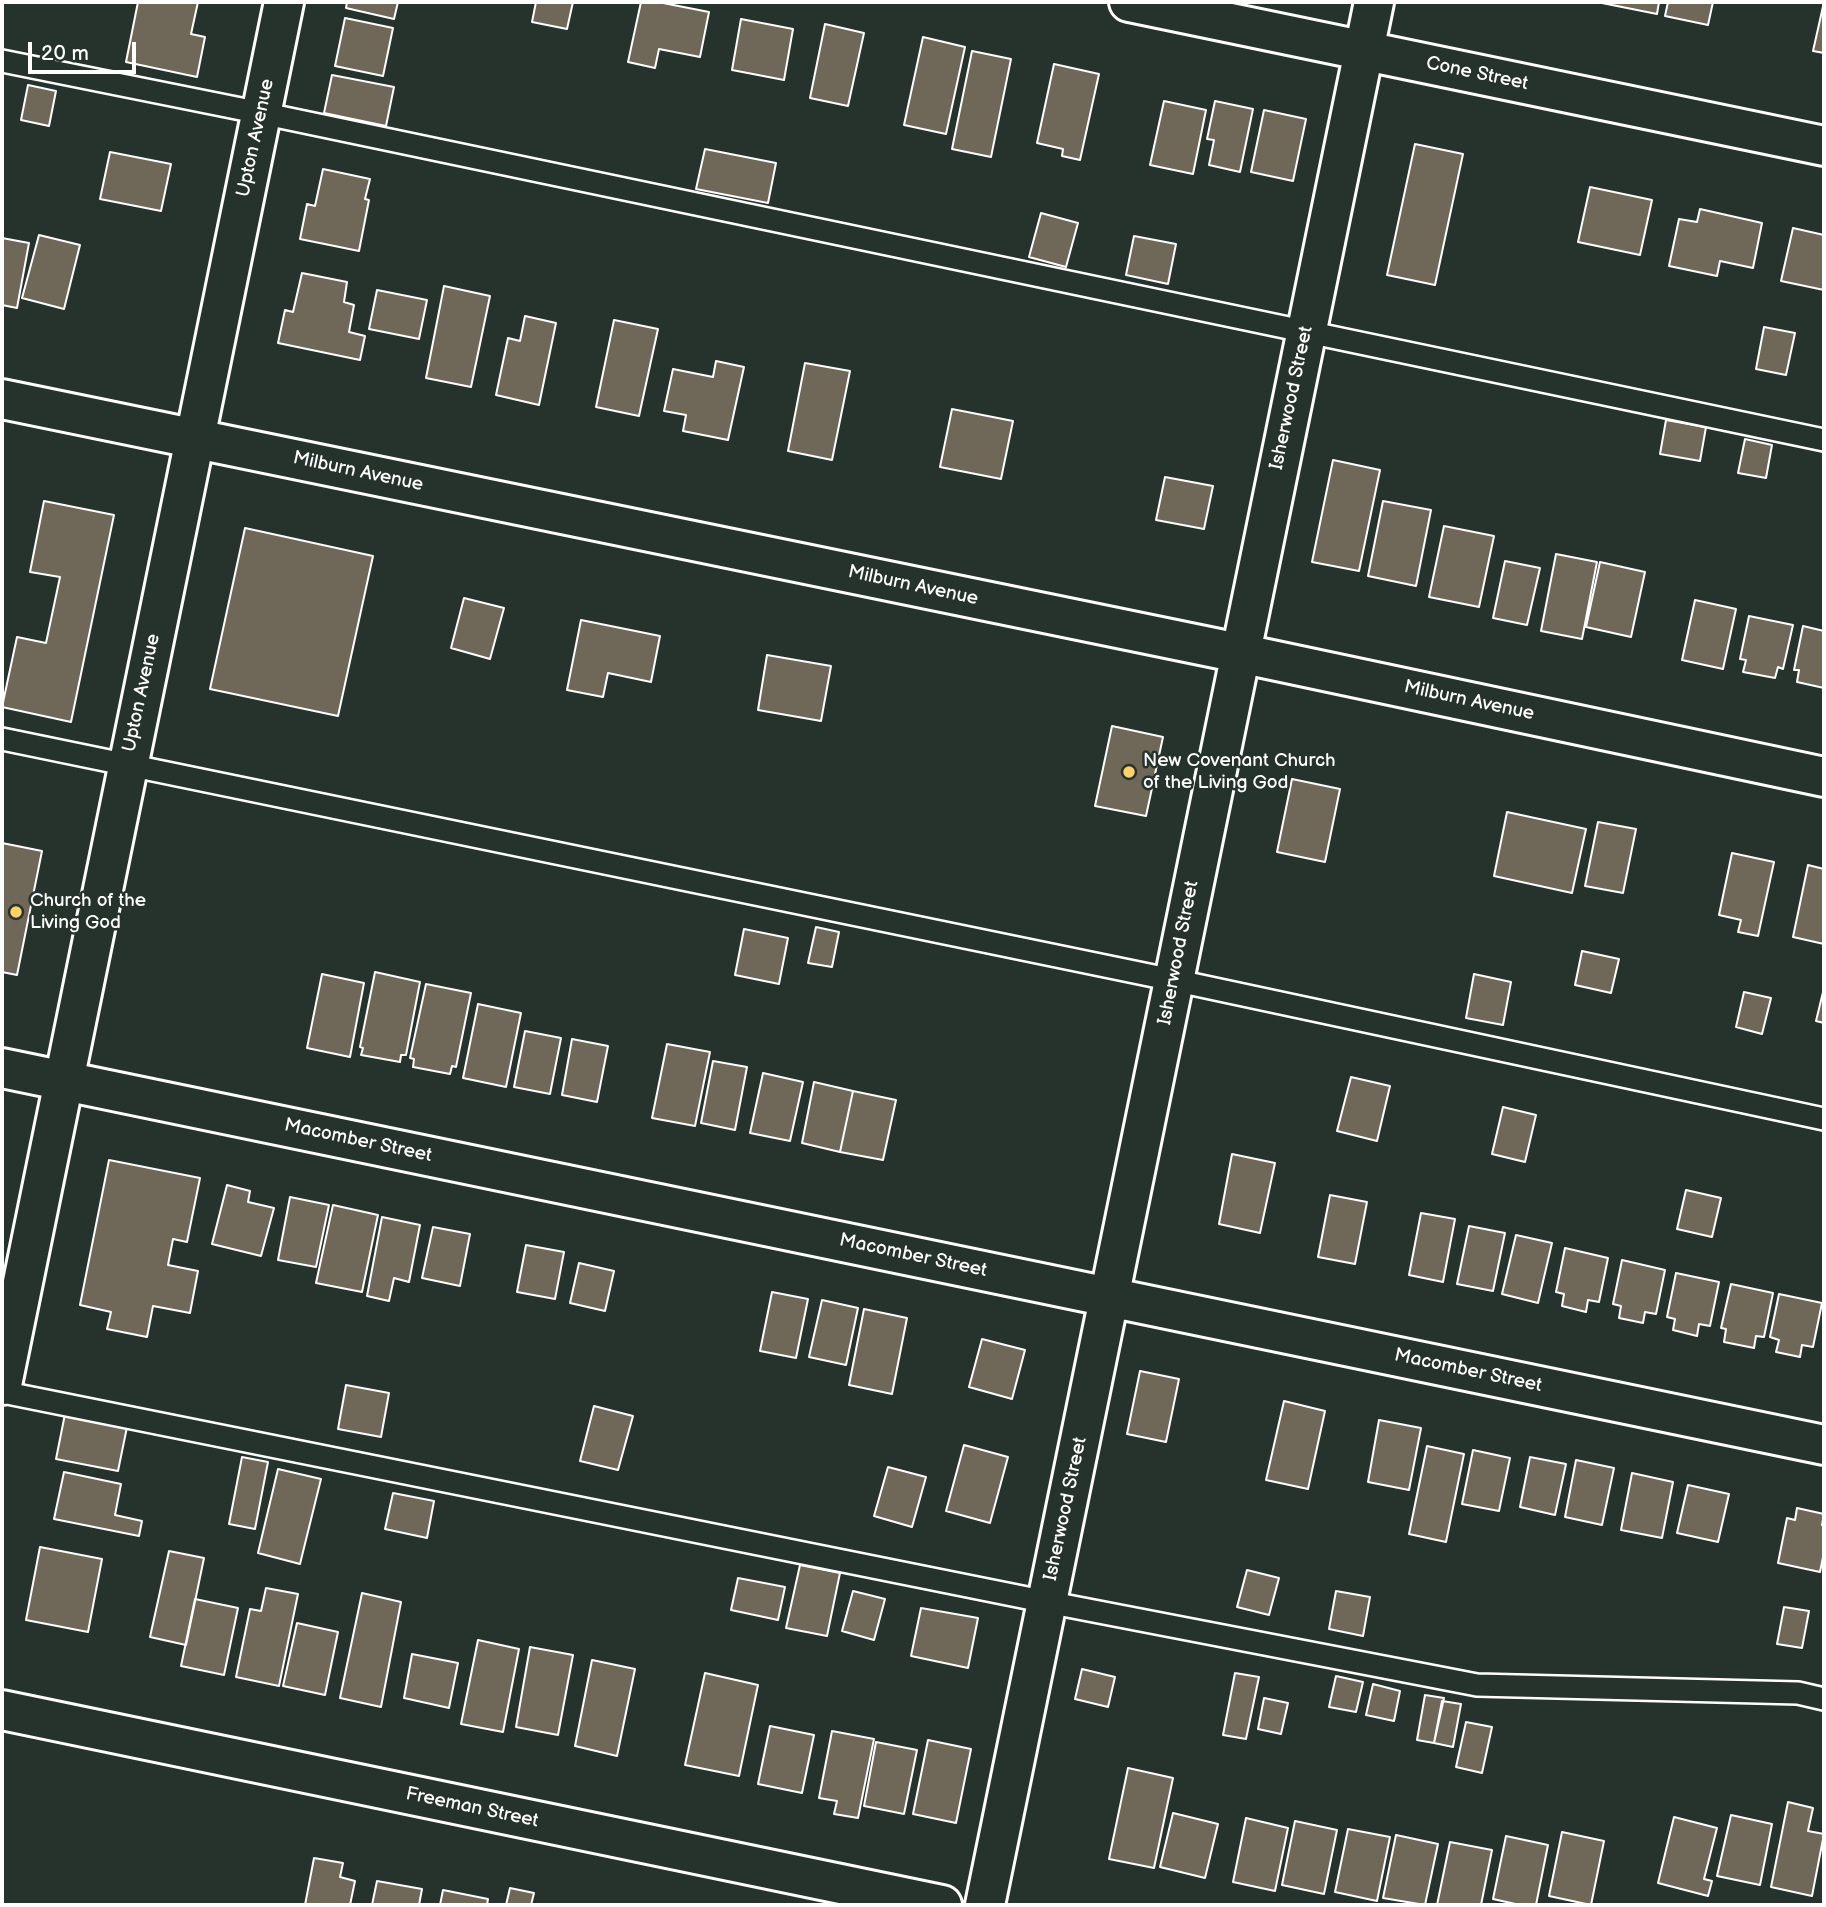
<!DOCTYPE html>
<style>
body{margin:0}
#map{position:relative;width:1826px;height:1907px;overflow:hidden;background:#26332d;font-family:"Balsamiq Sans",sans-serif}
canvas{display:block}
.frame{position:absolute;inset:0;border:4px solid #fff;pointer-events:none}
.scale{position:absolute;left:28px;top:42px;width:108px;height:32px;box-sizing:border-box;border:4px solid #fff;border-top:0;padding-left:9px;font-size:21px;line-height:24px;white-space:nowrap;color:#fff;-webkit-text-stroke:5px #26332d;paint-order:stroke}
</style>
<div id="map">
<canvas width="1826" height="1907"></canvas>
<div class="frame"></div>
<div class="scale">20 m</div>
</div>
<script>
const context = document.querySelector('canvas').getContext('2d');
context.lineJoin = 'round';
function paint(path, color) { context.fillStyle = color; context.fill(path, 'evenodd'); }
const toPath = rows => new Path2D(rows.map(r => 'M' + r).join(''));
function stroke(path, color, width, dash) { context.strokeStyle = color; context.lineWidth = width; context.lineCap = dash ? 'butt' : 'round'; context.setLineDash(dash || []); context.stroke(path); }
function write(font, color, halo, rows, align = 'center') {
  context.font = font + ' "Balsamiq Sans",sans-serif'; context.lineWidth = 5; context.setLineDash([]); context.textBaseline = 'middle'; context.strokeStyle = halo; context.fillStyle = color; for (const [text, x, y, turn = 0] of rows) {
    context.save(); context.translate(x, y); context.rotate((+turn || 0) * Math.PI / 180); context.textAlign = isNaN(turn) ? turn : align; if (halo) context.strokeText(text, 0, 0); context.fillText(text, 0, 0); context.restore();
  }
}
const building = toPath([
 [138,2,198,2,191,34,205,37,197,77,126,62,138,2],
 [347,2,398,2,394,19,346,8,347,2],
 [536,2,573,2,567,29,532,22,536,2],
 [641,2,658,2,709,12,700,57,659,49,655,68,628,62,641,2],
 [1597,2,1659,2,1657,14,1597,2],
 [1668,2,1713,2,1708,25,1665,16,1668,2],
 [1824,2,1824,53,1813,51,1824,2],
 [345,18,393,28,383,76,335,66,345,18],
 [741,19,793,29,784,80,732,70,741,19],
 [825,24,864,33,848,106,810,98,825,24],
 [923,37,965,47,946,134,904,125,923,37],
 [972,51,1011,59,991,157,952,149,972,51],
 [1054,64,1099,74,1080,160,1062,156,1063,149,1037,143,1054,64],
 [332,75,394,87,386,126,324,113,332,75],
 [28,85,56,91,49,126,21,120,28,85],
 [1164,101,1206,110,1193,174,1150,165,1164,101],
 [1215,101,1253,109,1240,172,1209,165,1214,140,1207,139,1215,101],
 [1264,110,1306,119,1293,181,1251,172,1264,110],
 [1415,144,1463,154,1435,285,1387,275,1415,144],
 [705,149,776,163,768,203,696,189,705,149],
 [110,152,171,164,161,211,100,199,110,152],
 [323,169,370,179,365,199,369,200,359,251,300,239,307,204,315,206,323,169],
 [1590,187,1652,200,1640,255,1578,242,1590,187],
 [1700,209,1762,223,1753,268,1720,261,1717,276,1669,266,1679,219,1697,222,1700,209],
 [1041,213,1078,223,1066,267,1029,257,1041,213],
 [1793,228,1824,235,1824,290,1781,281,1793,228],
 [39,235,80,245,64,309,22,298,39,235],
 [1134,236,1176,244,1168,284,1126,275,1134,236],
 [2,238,29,243,17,308,2,305,2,238],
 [302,273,347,282,344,302,354,305,349,332,365,336,360,360,278,343,285,310,293,312,302,273],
 [444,286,490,296,471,387,426,378,444,286],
 [377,290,427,300,419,339,369,329,377,290],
 [525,316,556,323,539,405,496,395,508,338,520,341,525,316],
 [614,320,658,329,639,416,596,407,614,320],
 [1764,327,1795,333,1786,375,1756,369,1764,327],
 [716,361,744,367,728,440,683,431,686,415,664,411,673,369,713,377,716,361],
 [805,363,850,371,832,460,788,451,805,363],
 [952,409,1013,421,1001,479,940,467,952,409],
 [1666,420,1706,427,1700,461,1660,454,1666,420],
 [1745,439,1772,445,1766,478,1738,473,1745,439],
 [1333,460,1380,470,1359,571,1312,562,1333,460],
 [1165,477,1213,486,1204,529,1156,520,1165,477],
 [44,501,114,515,71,722,2,707,17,637,46,643,60,577,30,572,44,501],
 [1383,501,1431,510,1416,586,1368,576,1383,501],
 [1444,526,1494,536,1479,607,1429,597,1444,526],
 [245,528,373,556,338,716,210,689,245,528],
 [1556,554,1597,562,1582,639,1541,631,1556,554],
 [1505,561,1540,568,1527,625,1493,618,1505,561],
 [1600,562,1645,572,1631,637,1586,627,1600,562],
 [464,598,504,608,490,659,451,648,464,598],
 [1695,600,1736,609,1723,669,1682,660,1695,600],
 [1749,616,1793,625,1783,669,1778,667,1775,678,1743,672,1746,660,1740,659,1749,616],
 [581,620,660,636,651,682,608,673,603,697,567,690,581,620],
 [1803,626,1824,631,1824,688,1797,682,1799,670,1794,670,1803,626],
 [767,655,831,666,821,721,758,710,767,655],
 [1112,726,1163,737,1146,816,1095,806,1112,726],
 [1292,779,1340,789,1325,862,1277,852,1292,779],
 [1507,812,1586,829,1572,893,1494,876,1507,812],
 [1598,822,1636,829,1623,893,1585,886,1598,822],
 [2,843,42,851,17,975,2,972,2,843],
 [1732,853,1774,862,1758,936,1738,932,1741,920,1719,915,1732,853],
 [1808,865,1824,869,1824,944,1793,937,1808,865],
 [816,927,839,932,832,967,808,963,816,927],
 [744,929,788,938,779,984,735,975,744,929],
 [1582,951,1619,959,1611,993,1575,985,1582,951],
 [375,972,420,982,406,1055,401,1055,400,1062,361,1055,363,1048,360,1047,375,972],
 [322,974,364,983,350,1057,307,1048,322,974],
 [1474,974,1511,982,1503,1025,1466,1018,1474,974],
 [426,984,471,993,456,1067,452,1066,450,1074,413,1067,414,1059,410,1058,426,984],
 [1824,988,1824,1023,1816,1021,1824,988],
 [1744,992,1771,998,1762,1034,1736,1027,1744,992],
 [478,1004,521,1013,506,1087,463,1078,478,1004],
 [525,1031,561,1038,550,1094,514,1087,525,1031],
 [572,1039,608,1046,597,1102,562,1095,572,1039],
 [667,1044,710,1052,695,1126,652,1118,667,1044],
 [713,1061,747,1067,735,1130,701,1123,713,1061],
 [763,1073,803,1082,790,1141,750,1133,763,1073],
 [1351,1077,1390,1086,1377,1141,1337,1131,1351,1077],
 [814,1082,853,1091,840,1152,802,1143,814,1082],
 [853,1091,896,1100,883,1160,840,1152,853,1091],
 [1503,1107,1536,1115,1525,1162,1492,1154,1503,1107],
 [1232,1154,1275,1163,1260,1233,1219,1224,1232,1154],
 [109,1160,200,1178,187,1242,173,1239,168,1265,198,1271,190,1313,153,1306,147,1337,107,1329,111,1312,80,1305,109,1160],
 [227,1185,250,1191,248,1202,274,1208,261,1256,212,1244,227,1185],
 [1686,1190,1721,1198,1712,1237,1677,1229,1686,1190],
 [1330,1195,1367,1202,1355,1264,1318,1257,1330,1195],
 [290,1197,329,1205,316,1267,278,1260,290,1197],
 [333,1205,378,1215,362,1292,316,1283,333,1205],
 [1421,1213,1455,1219,1443,1282,1409,1275,1421,1213],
 [382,1217,420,1225,409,1282,394,1278,389,1301,367,1296,382,1217],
 [1469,1226,1505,1233,1493,1291,1457,1284,1469,1226],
 [433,1227,470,1234,460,1286,422,1278,433,1227],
 [1516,1235,1552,1243,1538,1303,1502,1294,1516,1235],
 [526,1245,564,1252,555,1299,517,1292,526,1245],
 [1565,1248,1608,1258,1599,1302,1588,1300,1586,1312,1562,1306,1564,1294,1556,1292,1565,1248],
 [1622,1260,1665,1270,1656,1314,1645,1312,1643,1323,1619,1318,1621,1306,1613,1304,1622,1260],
 [579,1263,614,1271,605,1311,570,1303,579,1263],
 [1676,1273,1719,1282,1710,1326,1699,1324,1697,1336,1673,1330,1675,1319,1667,1317,1676,1273],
 [1731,1284,1773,1293,1764,1337,1756,1336,1754,1348,1724,1342,1726,1329,1721,1328,1731,1284],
 [772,1292,808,1299,796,1358,760,1351,772,1292],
 [1779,1294,1822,1303,1813,1347,1802,1345,1800,1357,1776,1352,1779,1340,1770,1337,1779,1294],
 [822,1300,858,1308,846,1365,809,1357,822,1300],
 [864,1309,907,1318,892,1394,849,1385,864,1309],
 [982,1339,1025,1350,1012,1399,969,1387,982,1339],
 [1140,1371,1179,1379,1166,1442,1127,1434,1140,1371],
 [346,1385,389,1393,381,1437,338,1429,346,1385],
 [1284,1401,1325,1411,1308,1489,1266,1480,1284,1401],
 [594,1406,633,1416,618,1470,580,1461,594,1406],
 [65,1414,127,1427,118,1471,56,1459,65,1414],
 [1379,1420,1421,1428,1409,1490,1368,1482,1379,1420],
 [964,1445,1008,1457,990,1523,946,1511,964,1445],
 [1427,1446,1464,1454,1446,1542,1409,1534,1427,1446],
 [1473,1450,1510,1458,1499,1511,1462,1504,1473,1450],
 [242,1457,268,1462,255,1529,229,1524,242,1457],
 [1530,1457,1566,1464,1555,1515,1520,1507,1530,1457],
 [1576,1460,1614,1468,1602,1525,1565,1517,1576,1460],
 [888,1467,926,1477,912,1527,874,1516,888,1467],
 [278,1469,321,1479,300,1564,258,1553,278,1469],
 [64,1472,121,1484,115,1515,142,1521,139,1536,54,1519,64,1472],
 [1632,1473,1673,1482,1662,1538,1621,1530,1632,1473],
 [1688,1485,1729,1494,1718,1542,1677,1533,1688,1485],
 [393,1493,434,1501,427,1538,385,1529,393,1493],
 [1797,1508,1824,1514,1822,1525,1824,1526,1824,1552,1820,1572,1778,1563,1787,1518,1795,1520,1797,1508],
 [40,1547,102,1559,88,1632,26,1620,40,1547],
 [169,1551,204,1558,186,1645,150,1637,169,1551],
 [800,1565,840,1573,827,1636,786,1628,800,1565],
 [1247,1570,1279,1578,1269,1615,1237,1607,1247,1570],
 [738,1578,785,1587,778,1620,731,1610,738,1578],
 [266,1588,298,1594,279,1686,236,1677,250,1609,261,1611,266,1588],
 [853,1591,885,1599,874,1640,842,1631,853,1591],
 [1336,1591,1370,1597,1363,1636,1329,1629,1336,1591],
 [362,1593,401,1602,381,1707,340,1698,362,1593],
 [195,1599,238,1608,224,1675,181,1666,195,1599],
 [1784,1607,1809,1611,1802,1648,1777,1644,1784,1607],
 [921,1608,978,1618,968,1668,911,1656,921,1608],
 [297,1623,338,1632,325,1695,283,1686,297,1623],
 [478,1640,519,1649,503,1732,461,1724,478,1640],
 [530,1647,573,1655,558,1735,516,1727,530,1647],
 [412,1654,458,1663,449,1708,404,1698,412,1654],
 [592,1660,635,1669,617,1756,575,1746,592,1660],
 [1082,1669,1115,1677,1108,1707,1075,1699,1082,1669],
 [705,1673,758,1685,739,1776,685,1765,705,1673],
 [1235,1673,1259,1677,1246,1739,1223,1735,1235,1673],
 [1336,1676,1363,1682,1356,1712,1329,1707,1336,1676],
 [1373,1684,1400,1691,1394,1721,1366,1715,1373,1684],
 [1425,1695,1444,1698,1434,1743,1417,1740,1425,1695],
 [1264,1698,1288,1703,1281,1734,1258,1729,1264,1698],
 [1442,1701,1461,1704,1453,1747,1434,1743,1442,1701],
 [1466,1722,1492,1727,1482,1773,1456,1767,1466,1722],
 [770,1726,814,1735,802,1793,758,1784,770,1726],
 [832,1731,874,1739,858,1818,834,1814,837,1801,819,1798,832,1731],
 [928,1740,971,1749,956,1823,913,1814,928,1740],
 [876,1742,917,1750,904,1814,864,1806,876,1742],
 [1128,1768,1173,1778,1154,1868,1109,1859,1128,1768],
 [1788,1802,1813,1808,1808,1831,1824,1834,1812,1896,1771,1887,1788,1802],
 [1173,1813,1218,1824,1205,1878,1160,1867,1173,1813],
 [1731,1815,1772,1824,1760,1885,1717,1876,1731,1815],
 [1674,1817,1717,1828,1704,1879,1712,1881,1708,1896,1658,1883,1674,1817],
 [1246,1818,1288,1828,1275,1891,1233,1882,1246,1818],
 [1295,1821,1337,1830,1324,1894,1282,1885,1295,1821],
 [1348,1829,1390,1837,1377,1901,1335,1892,1348,1829],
 [1562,1832,1604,1841,1591,1905,1549,1896,1562,1832],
 [1396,1835,1438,1844,1425,1905,1383,1898,1396,1835],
 [1506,1836,1548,1845,1536,1905,1520,1905,1493,1899,1506,1836],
 [1450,1842,1492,1850,1481,1905,1437,1905,1450,1842],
 [314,1858,343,1863,340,1877,355,1881,350,1905,305,1905,314,1858],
 [377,1881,422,1889,419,1905,372,1905,377,1881],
 [510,1888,534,1893,531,1905,506,1905,510,1888],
 [443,1890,488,1899,487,1905,440,1905,443,1890]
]);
const service = toPath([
 [2,61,261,113,1824,440],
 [2,739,1173,980,1824,1119],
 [2,1392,1047,1602,1477,1685,1798,1693,1824,1699]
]);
const minor = toPath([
 [1129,2,1824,146],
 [2,399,1239,653,1824,777],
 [2,1068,1824,1445],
 [2,1710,942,1905],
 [985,1905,1374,2]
]);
const tertiary = toPath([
 [2,1385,284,2]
]);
const markers = [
 [1129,772,7,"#ffd166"],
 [16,912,7,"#ffd166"]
];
const streetNames = [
 ["Cone Street",1477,74,12],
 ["Upton Avenue",256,138,-78],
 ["Isherwood Street",1292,398,-78],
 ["Milburn Avenue",358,472,12],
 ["Milburn Avenue",913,586,12],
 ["Upton Avenue",142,693,-78],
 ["Milburn Avenue",1469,701,12],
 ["Isherwood Street",1179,953,-79],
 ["Macomber Street",358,1141,12],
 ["Macomber Street",913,1256,12],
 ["Macomber Street",1468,1371,12],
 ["Isherwood Street",1066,1509,-78],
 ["Freeman Street",472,1808,12]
];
const poiNames = [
 ["New Covenant Church",1143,761],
 ["of the Living God",1143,783],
 ["Church of the",30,901],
 ["Living God",30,923]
];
paint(building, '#6f6758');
stroke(building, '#fff', 2);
stroke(service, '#fff', 26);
stroke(minor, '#fff', 44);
stroke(tertiary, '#fff', 44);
stroke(service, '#26332d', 21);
stroke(minor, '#26332d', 38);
stroke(tertiary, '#26332d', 38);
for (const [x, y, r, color] of markers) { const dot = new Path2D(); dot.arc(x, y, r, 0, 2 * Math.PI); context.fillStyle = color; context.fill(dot); stroke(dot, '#26332d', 2.5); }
write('19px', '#fff', '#26332d', streetNames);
write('19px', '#fff', '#26332d', poiNames, 'left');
</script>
